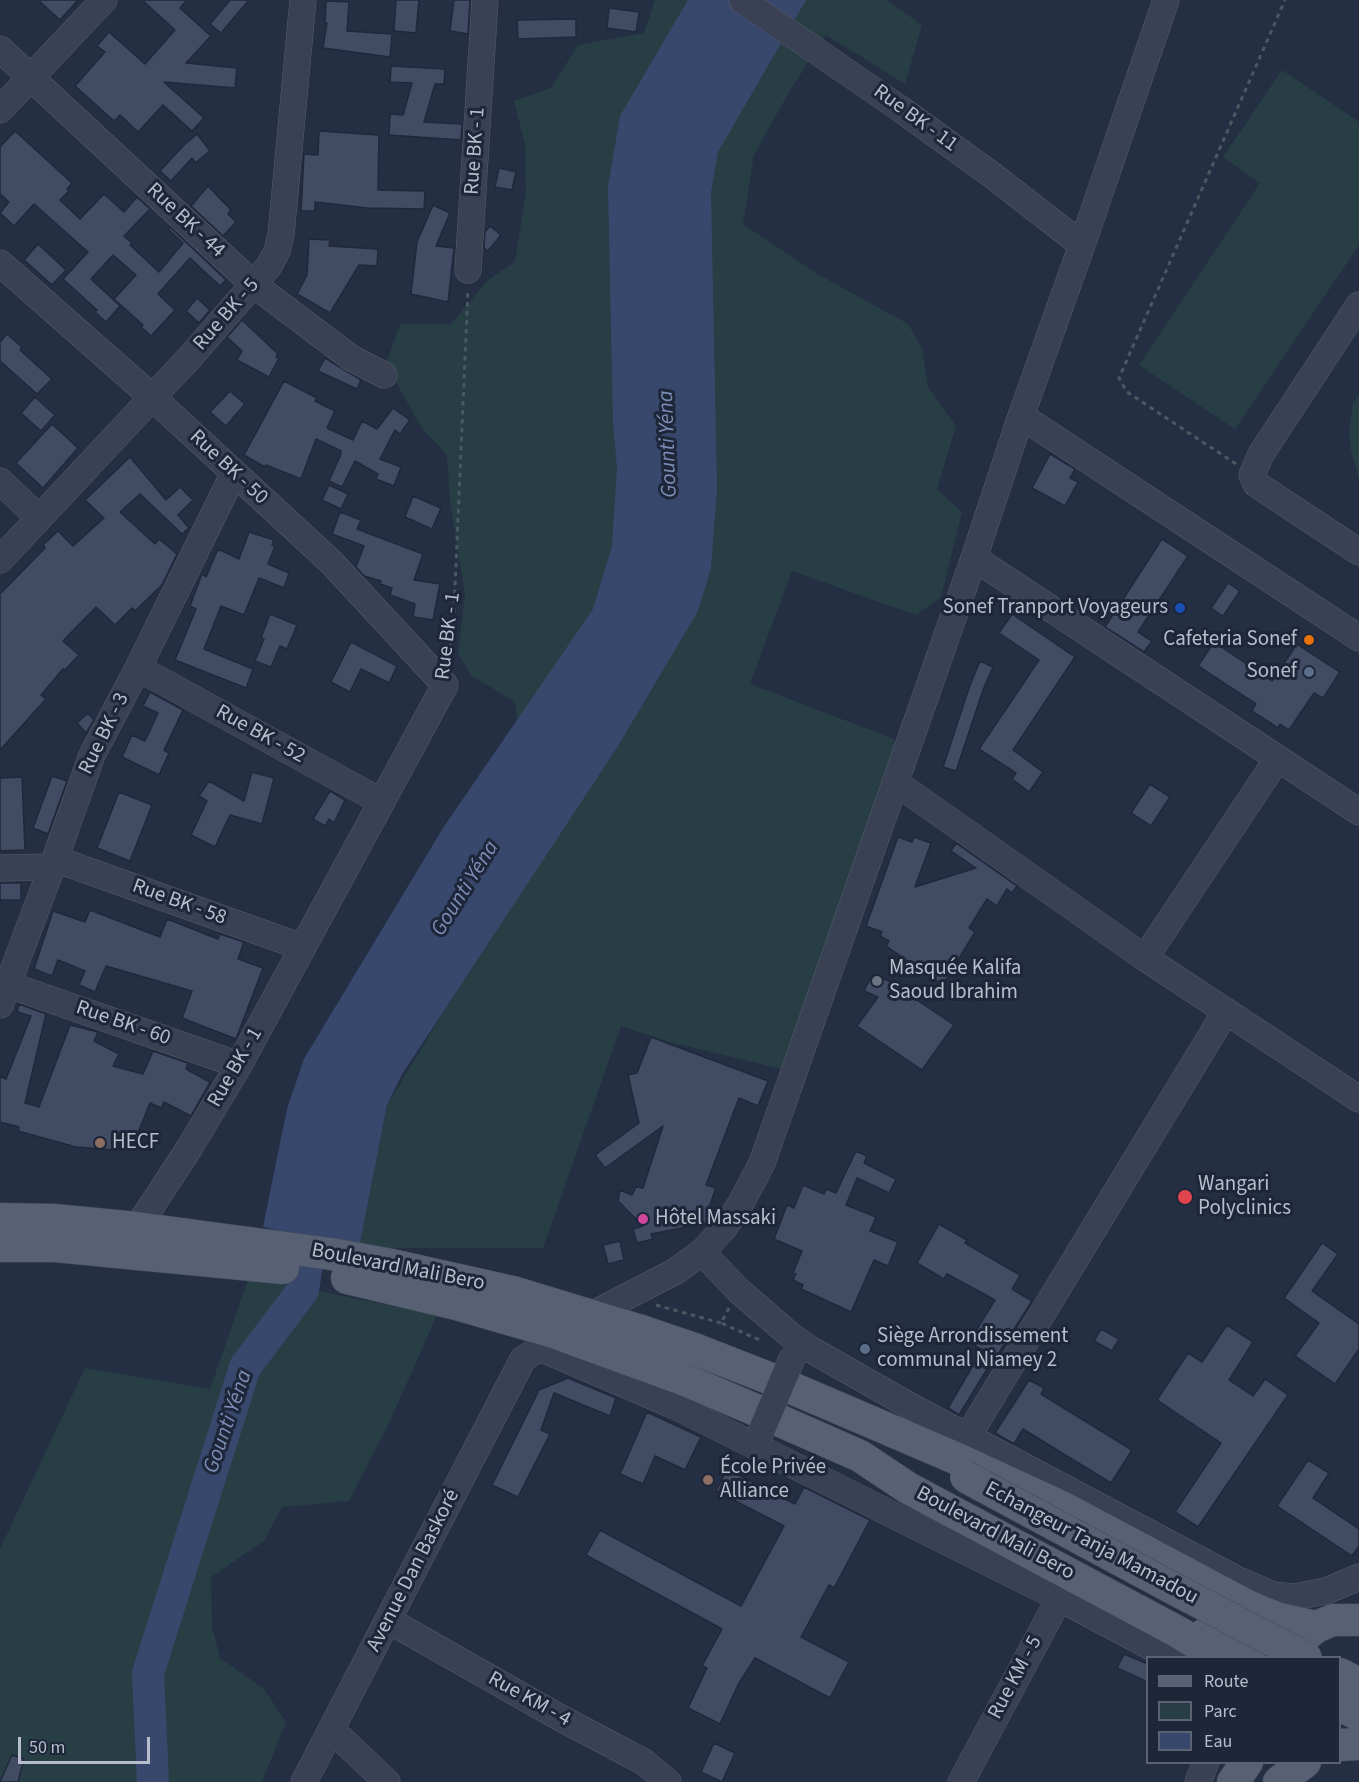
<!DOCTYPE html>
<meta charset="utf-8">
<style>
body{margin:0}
#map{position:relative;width:1359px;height:1782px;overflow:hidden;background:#252f44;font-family:"Source Sans 3",sans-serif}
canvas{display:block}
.legend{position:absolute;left:1146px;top:1656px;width:195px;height:108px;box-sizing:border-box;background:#1e2639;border:2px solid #5b6274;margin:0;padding:8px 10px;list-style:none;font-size:18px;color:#b7bdcd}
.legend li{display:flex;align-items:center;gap:12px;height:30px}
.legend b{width:30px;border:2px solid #5b6274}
.scale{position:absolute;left:18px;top:1737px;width:132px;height:27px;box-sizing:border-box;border:3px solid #b7bdcd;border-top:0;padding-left:8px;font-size:18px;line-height:21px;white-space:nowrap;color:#b7bdcd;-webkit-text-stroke:4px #1e2639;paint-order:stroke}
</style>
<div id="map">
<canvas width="1359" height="1782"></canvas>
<ul class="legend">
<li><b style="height:8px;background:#586073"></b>Route</li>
<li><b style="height:16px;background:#273e45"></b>Parc</li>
<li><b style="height:16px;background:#38486c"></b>Eau</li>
</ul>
<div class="scale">50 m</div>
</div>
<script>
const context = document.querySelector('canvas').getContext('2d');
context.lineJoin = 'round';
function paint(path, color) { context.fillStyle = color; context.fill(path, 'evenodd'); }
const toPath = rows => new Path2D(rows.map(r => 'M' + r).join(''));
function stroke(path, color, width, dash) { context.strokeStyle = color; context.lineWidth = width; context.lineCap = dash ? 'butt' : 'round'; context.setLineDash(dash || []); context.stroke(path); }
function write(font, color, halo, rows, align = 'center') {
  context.font = font + ' "Source Sans 3",sans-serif'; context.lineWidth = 6; context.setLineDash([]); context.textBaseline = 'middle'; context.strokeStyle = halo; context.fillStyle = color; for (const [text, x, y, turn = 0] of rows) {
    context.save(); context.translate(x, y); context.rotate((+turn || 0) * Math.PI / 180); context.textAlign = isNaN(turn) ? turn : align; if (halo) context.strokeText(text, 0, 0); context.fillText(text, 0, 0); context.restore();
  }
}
const green = toPath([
 [655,0,887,0,922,25,905,84,826,35,789,92,754,155,743,224,816,273,908,324,922,348,928,387,956,426,937,489,962,512,941,597,916,615,792,571,750,684,894,739,895,757,786,1070,669,1042,621,1026,543,1248,359,1248,387,1105,444,1011,536,870,515,702,472,676,458,654,465,594,450,501,447,455,421,427,386,364,400,324,451,324,488,280,515,262,526,192,525,144,514,101,551,88,578,45,644,33],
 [1282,70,1359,122,1359,245,1235,429,1139,365,1260,183,1223,157],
 [1359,394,1359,479,1351,451,1349,434,1353,403],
 [249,1277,437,1315,390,1421,349,1501,282,1507,264,1541,211,1577,212,1627,220,1658,264,1689,286,1722,262,1782,0,1782,0,1549,85,1368,210,1389]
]);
const water = toPath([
 [688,0,806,0,718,152,711,192,717,489,711,568,698,611,618,746,401,1076,387,1105,359,1248,263,1227,287,1109,304,1059,443,828,593,609,612,546,617,468,613,423,608,187,620,116]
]);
const river = toPath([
 [153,1782,148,1673,245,1367,303,1290,313,1224]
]);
const building = toPath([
 [38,0,78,0,60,20,38,0],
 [142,0,187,0,180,8,211,36,186,63,237,68,235,88,164,82,204,118,192,131,163,105,138,132,120,115,114,121,75,86,105,52,97,46,109,32,145,64,175,30,142,0],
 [230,0,249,0,221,33,210,24,230,0],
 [396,0,419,0,416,33,394,31,396,0],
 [454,0,470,0,468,34,450,31,454,0],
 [326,1,349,2,347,31,392,34,390,57,323,48,327,23,325,23,326,1],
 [609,8,639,12,636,32,607,28,609,8],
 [576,19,576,37,518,39,517,20,576,19],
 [391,66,445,69,444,84,435,84,424,122,462,124,461,140,389,135,390,114,403,115,412,83,390,82,391,66],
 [15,131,72,183,67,189,69,191,60,200,80,219,104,194,124,212,137,197,150,209,124,236,132,243,130,245,159,272,183,243,168,229,170,227,226,280,220,286,190,258,158,294,175,310,151,336,141,327,143,325,114,299,136,275,113,255,91,279,120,306,106,322,95,312,97,310,63,279,88,252,34,204,14,226,0,213,9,202,0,194,0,147,15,131],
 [319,131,379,135,378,190,425,191,424,209,368,208,315,202,315,211,301,211,304,154,318,155,319,131],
 [197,134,210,151,195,163,192,158,171,181,160,171,184,145,197,134],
 [499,168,516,172,512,190,495,187,499,168],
 [208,186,231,210,228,214,236,222,223,236,191,206,208,186],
 [433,205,450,213,436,246,454,248,448,302,411,294,417,242,433,205],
 [490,226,501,235,488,251,484,248,485,232,490,226],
 [309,239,330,240,329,246,378,249,377,266,359,265,330,313,297,294,307,275,309,239],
 [38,244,66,270,52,285,24,260,38,244],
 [197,298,210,310,199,323,186,311,197,298],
 [242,320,278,354,276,357,279,358,269,377,237,360,242,351,227,337,242,320],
 [7,334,22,347,20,350,52,379,37,394,0,361,0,342,7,334],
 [325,358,361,380,357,389,318,371,325,358],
 [284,381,317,398,315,401,335,411,327,428,353,440,362,421,377,429,393,408,410,420,400,434,395,430,380,459,401,467,394,486,376,479,378,474,355,461,342,487,329,481,341,454,341,451,316,439,301,479,266,465,265,467,244,455,284,381],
 [230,391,245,404,226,426,210,412,230,391],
 [35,397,55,415,41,431,21,413,35,397],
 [52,424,78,448,43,488,16,463,52,424],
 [1050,454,1075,469,1070,478,1078,482,1065,506,1032,488,1050,454],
 [130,457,166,500,180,487,193,500,178,515,189,528,182,534,140,494,120,512,155,544,159,539,177,554,162,585,135,611,132,608,115,625,96,607,63,641,79,655,65,670,63,669,41,695,46,699,0,750,0,594,45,548,43,545,58,531,73,546,104,518,85,500,130,457],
 [329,485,348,494,341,509,322,500,329,485],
 [413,496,441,508,432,529,405,517,413,496],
 [340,512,361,520,357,529,423,554,414,580,440,584,433,620,413,617,415,604,390,595,392,588,380,584,381,581,364,576,356,567,364,546,332,534,340,512],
 [249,532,274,540,272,545,275,546,268,564,289,573,284,588,259,578,244,615,221,606,204,649,253,669,246,688,175,660,196,609,190,606,202,574,206,577,218,549,239,559,249,532],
 [1162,539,1188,556,1138,632,1152,641,1144,652,1105,627,1162,539],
 [1228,583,1240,591,1223,616,1211,608,1228,583],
 [270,614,297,625,287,649,280,646,271,667,255,661,264,639,261,638,270,614],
 [1012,614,1075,657,1013,750,1043,772,1029,792,1012,779,1016,773,979,749,1039,660,999,633,1012,614],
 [351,642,397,666,389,683,361,669,350,692,331,682,351,642],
 [1214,642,1272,681,1297,644,1340,672,1323,698,1314,693,1289,730,1280,724,1278,728,1252,711,1256,704,1198,666,1214,642],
 [980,661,993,667,983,690,956,771,943,767,970,685,980,661],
 [150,692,183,710,164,750,169,753,159,775,122,757,132,735,145,741,158,713,143,706,150,692],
 [88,713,94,720,86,733,77,723,88,713],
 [252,772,274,778,262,824,230,815,215,847,191,835,207,801,199,796,209,781,244,801,252,772],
 [52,776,67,781,48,834,33,828,52,776],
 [22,777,25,850,0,851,0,778,22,777],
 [1150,784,1170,797,1151,826,1131,813,1150,784],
 [330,791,345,800,334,823,329,819,325,826,313,819,330,791],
 [119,792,152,805,130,861,97,848,119,792],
 [898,837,912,842,914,837,931,843,915,887,976,868,951,851,956,843,1017,886,1012,893,1007,889,997,906,987,899,969,928,975,932,943,985,886,946,889,941,880,936,882,932,866,926,898,837],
 [0,883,21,883,21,900,0,900,0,883],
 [90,910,160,937,167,919,218,939,220,934,244,942,238,959,263,968,236,1039,182,1018,192,991,106,966,95,992,79,985,85,971,58,960,52,976,34,969,53,911,85,922,90,910],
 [872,975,889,981,954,1025,922,1070,857,1026,878,997,864,991,872,975],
 [19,1004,46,1014,25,1103,39,1107,70,1025,98,1032,94,1041,119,1054,113,1066,143,1074,153,1051,188,1063,186,1069,210,1082,191,1116,164,1102,161,1108,150,1103,136,1138,120,1132,114,1150,76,1147,18,1131,19,1127,0,1122,0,1076,6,1079,31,1016,17,1012,19,1004],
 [651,1037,768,1081,758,1106,739,1098,706,1185,716,1188,709,1207,707,1223,651,1234,653,1239,637,1243,633,1229,643,1226,618,1201,620,1190,632,1195,636,1187,643,1188,663,1126,605,1168,595,1155,639,1123,628,1075,637,1073,651,1037],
 [856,1151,867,1156,864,1163,896,1179,889,1193,857,1178,846,1205,876,1217,870,1231,898,1242,888,1266,874,1260,851,1312,801,1289,803,1285,793,1280,796,1274,793,1273,802,1251,774,1239,787,1205,794,1208,803,1185,824,1194,826,1189,836,1193,856,1151],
 [939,1224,967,1240,965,1243,1020,1275,1012,1289,1032,1301,993,1362,992,1361,959,1415,948,1408,982,1350,969,1342,995,1300,947,1274,944,1279,917,1263,939,1224],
 [620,1241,624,1260,608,1264,603,1245,620,1241],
 [1322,1243,1338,1254,1312,1291,1359,1324,1359,1349,1335,1384,1295,1356,1319,1323,1284,1298,1322,1243],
 [1227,1325,1253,1342,1229,1380,1253,1396,1265,1379,1288,1395,1198,1527,1175,1512,1221,1443,1157,1400,1188,1353,1202,1362,1227,1325],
 [1101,1329,1119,1339,1112,1351,1094,1341,1101,1329],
 [568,1378,616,1398,610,1416,554,1393,541,1430,550,1434,518,1497,492,1485,539,1390,568,1378],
 [1029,1380,1044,1388,1041,1394,1132,1450,1111,1483,1023,1429,1014,1444,995,1433,1029,1380],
 [647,1412,701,1437,685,1470,655,1456,643,1484,620,1474,647,1412],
 [1308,1460,1329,1473,1313,1498,1359,1529,1359,1546,1352,1556,1277,1506,1308,1460],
 [727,1469,795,1504,804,1487,870,1520,834,1588,829,1585,801,1637,849,1662,830,1698,755,1658,738,1685,720,1724,688,1708,707,1668,702,1666,722,1629,586,1555,600,1530,741,1606,784,1526,716,1491,727,1469],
 [1124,1654,1148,1664,1148,1682,1117,1668,1124,1654],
 [714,1743,735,1753,722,1782,701,1772,714,1743],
 [12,1755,24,1759,18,1782,0,1782,12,1755]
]);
const path = toPath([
 [1236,464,1127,392,1119,378,1285,0],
 [449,657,454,610,468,290],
 [656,1305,721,1323],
 [729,1308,721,1323,762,1341]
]);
const minor = toPath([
 [742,0,902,110,992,175,1082,245],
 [0,49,253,284,351,358,384,375],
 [0,110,104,0],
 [0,263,152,397,331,562,445,685,239,1065,190,1147,137,1228],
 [468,270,485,0],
 [1359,305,1261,454,1252,475,1256,484,1359,552],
 [1021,416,1359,638],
 [0,481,38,517],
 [974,558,1359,812],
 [0,560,192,355,269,266,277,251,281,235,303,0],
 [138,668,382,802],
 [895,782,1145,958,1359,1099],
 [55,859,302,947],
 [0,868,52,867],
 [1145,958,1278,758],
 [6,984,239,1065],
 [0,1005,55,859,92,755,138,668,234,473],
 [702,1252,738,1290,790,1335,810,1349,912,1407,1238,1580,1273,1595,1294,1597,1326,1591,1359,1577],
 [591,1315,676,1271,702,1252,724,1228,741,1203,762,1163,974,558,1021,416,1082,245,1166,0],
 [540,1348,675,1406,1059,1598,1172,1658],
 [968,1436,1226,1011],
 [388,1620,557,1716,644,1762,668,1782],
 [332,1730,387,1782],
 [304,1782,523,1359,540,1348,550,1336],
 [961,1782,1067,1584],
 [1198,1782,1206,1762]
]);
const major = toPath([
 [0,1219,54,1220,137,1228,331,1254,392,1265,513,1292,638,1330,697,1350,766,1377,960,1460,1064,1508,1250,1607,1277,1618,1316,1627],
 [0,1246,55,1246,283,1268],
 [347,1278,456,1304,553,1332,685,1380,751,1408,860,1456,908,1488,1178,1632,1221,1658],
 [1205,1634,1249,1658],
 [1300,1640,1316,1627,1333,1620,1359,1620],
 [1340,1674,1359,1684],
 [1340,1705,1359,1715],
 [1340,1745,1359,1744],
 [1233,1782,1247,1762],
 [1279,1782,1305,1762]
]);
const minorBridge = toPath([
 [758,1439,793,1356]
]);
const majorBridge = toPath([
 [966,1477,1176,1590,1306,1658]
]);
const markers = [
 [1180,608,6,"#1a4fb4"],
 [1309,640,6,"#e8710a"],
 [1309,672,6,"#5c6f8a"],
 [877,981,6,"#6b7280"],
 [100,1143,6,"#8d6e63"],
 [1185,1197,8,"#e0444e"],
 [643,1219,6,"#d1479c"],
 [865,1349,6,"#5c6f8a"],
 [708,1480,6,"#8d6e63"]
];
const streetNames = [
 ["Rue BK - 11",915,119,36],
 ["Rue BK - 1",476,151,-86],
 ["Rue BK - 44",185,221,43],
 ["Rue BK - 5",227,315,-49],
 ["Rue BK - 50",228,468,43],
 ["Rue BK - 1",449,636,-83],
 ["Rue BK - 3",105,734,-64],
 ["Rue BK - 52",260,735,29],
 ["Rue BK - 58",179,903,20],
 ["Rue BK - 60",123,1024,19],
 ["Rue BK - 1",236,1068,-60],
 ["Boulevard Mali Bero",398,1268,11],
 ["Boulevard Mali Bero",995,1534,28],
 ["Echangeur Tanja Mamadou",1091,1544,28],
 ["Avenue Dan Baskoré",414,1571,-63],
 ["Rue KM - 5",1016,1678,-62],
 ["Rue KM - 4",529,1700,29]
];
const poiNames = [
 ["Sonef Tranport Voyageurs",1168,608,"right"],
 ["Cafeteria Sonef",1297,640,"right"],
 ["Sonef",1297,672,"right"],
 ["Masquée Kalifa",889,969],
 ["Saoud Ibrahim",889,993],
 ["HECF",112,1143],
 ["Wangari",1198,1185],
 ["Polyclinics",1198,1209],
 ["Hôtel Massaki",655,1219],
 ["Siège Arrondissement",877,1337],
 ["communal Niamey 2",877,1361],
 ["École Privée",720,1468],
 ["Alliance",720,1492]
];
const waterNames = [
 ["Gounti Yéna",669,444,-92],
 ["Gounti Yéna",466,889,-58],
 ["Gounti Yéna",229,1422,-71]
];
paint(green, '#273e45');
paint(water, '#38486c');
stroke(river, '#38486c', 32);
paint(building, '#424b64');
stroke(building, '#20283b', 1.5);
stroke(minor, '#555c6e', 27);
stroke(major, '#434a5d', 33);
stroke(path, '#455b61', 3, [4.5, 4.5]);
stroke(minor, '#3a4154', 26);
stroke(major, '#586073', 32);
stroke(minorBridge, '#555c6e', 27, []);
stroke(majorBridge, '#434a5d', 33, []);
stroke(minorBridge, '#3a4154', 26);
stroke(majorBridge, '#586073', 32);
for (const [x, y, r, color] of markers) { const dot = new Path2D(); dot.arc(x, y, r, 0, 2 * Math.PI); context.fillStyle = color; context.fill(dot); stroke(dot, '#1e2639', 2); }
write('21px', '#b7bdcd', '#1e2639', streetNames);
write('21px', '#b7bdcd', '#1e2639', poiNames, 'left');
write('italic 22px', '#7c8eb6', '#1e2639', waterNames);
</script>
